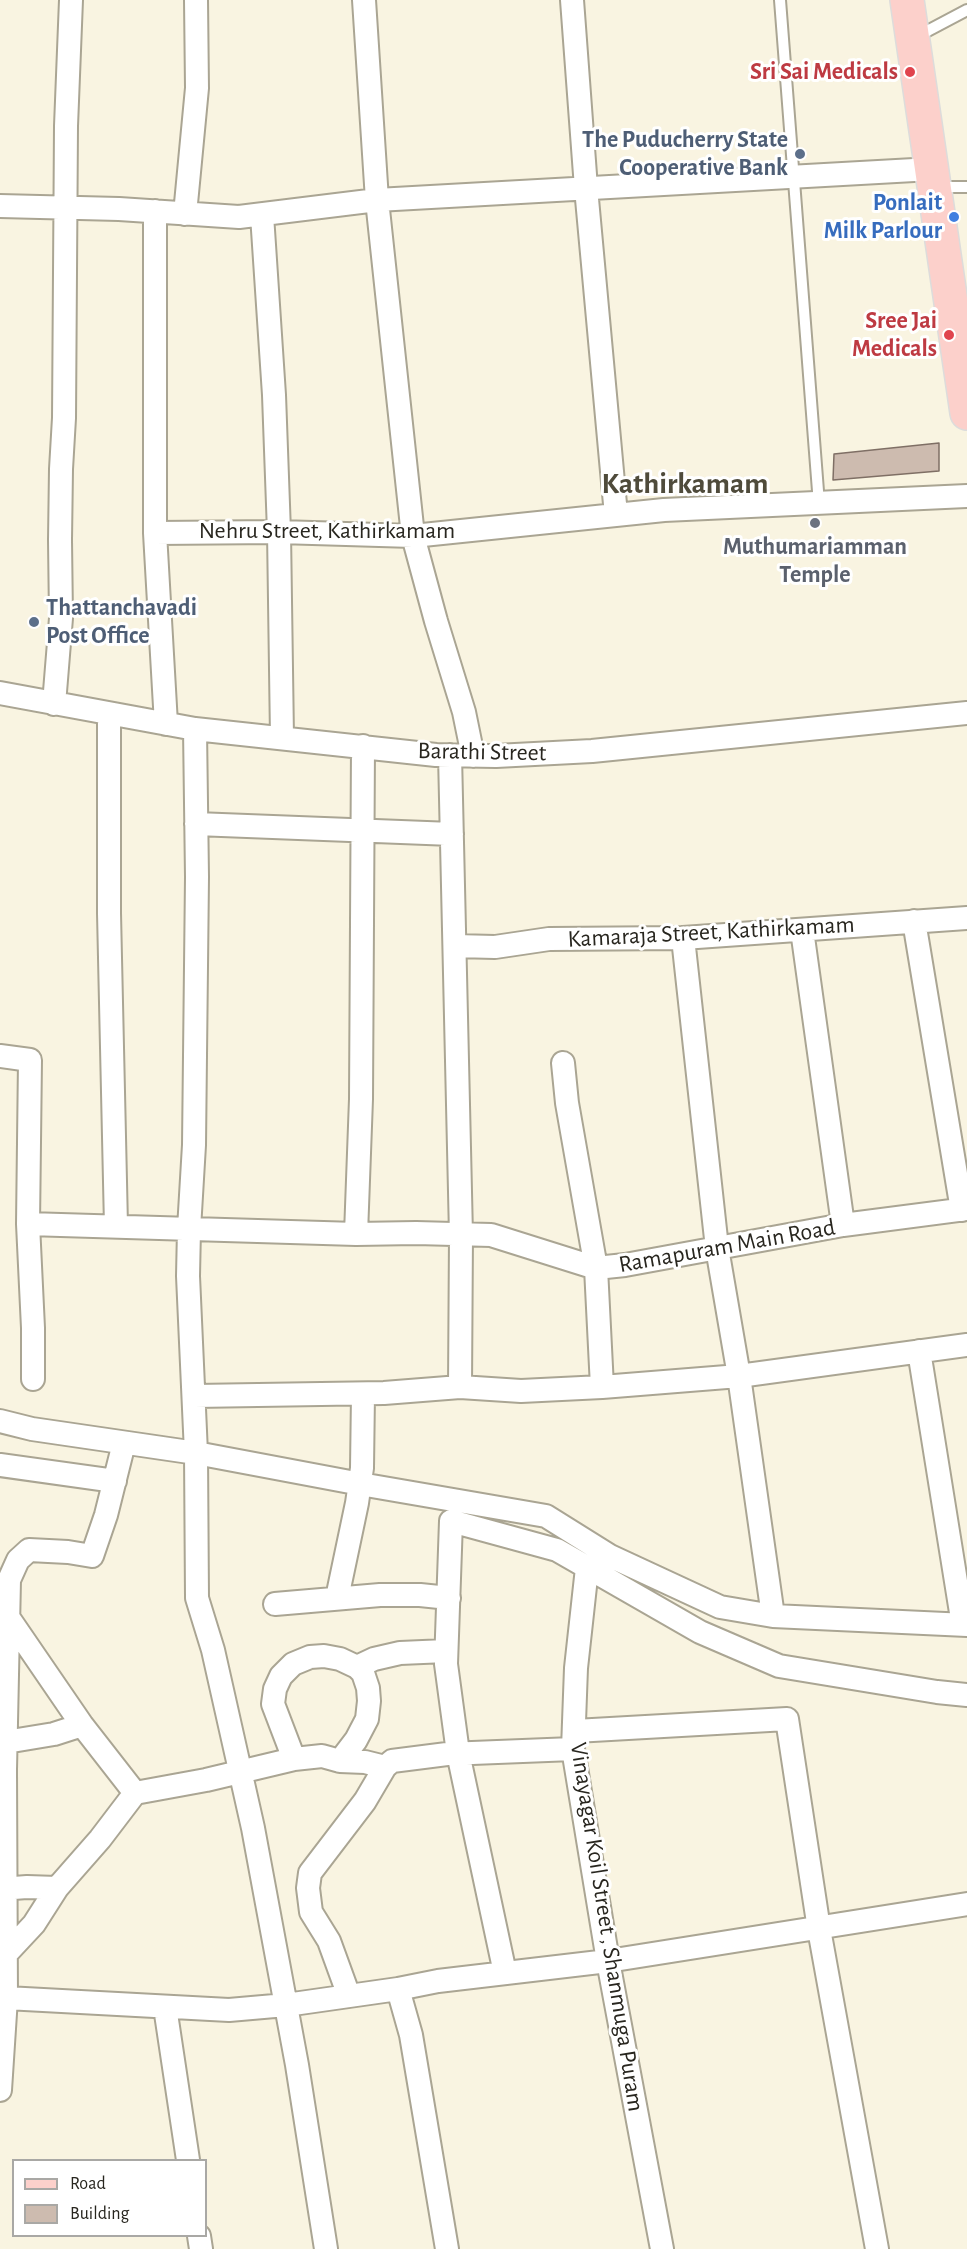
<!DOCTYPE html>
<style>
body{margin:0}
#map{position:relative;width:967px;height:2249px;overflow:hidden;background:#f9f4e1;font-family:"Alegreya Sans",sans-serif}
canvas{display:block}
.legend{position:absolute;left:12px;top:2159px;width:195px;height:78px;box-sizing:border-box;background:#fff;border:2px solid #a9a8a5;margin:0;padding:8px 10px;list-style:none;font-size:18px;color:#28261f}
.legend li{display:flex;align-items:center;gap:12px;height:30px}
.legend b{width:30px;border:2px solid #a9a8a5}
</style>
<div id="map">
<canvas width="967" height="2249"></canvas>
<ul class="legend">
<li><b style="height:8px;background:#fcd0cb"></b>Road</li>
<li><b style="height:16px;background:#cdbbaf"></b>Building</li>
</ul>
</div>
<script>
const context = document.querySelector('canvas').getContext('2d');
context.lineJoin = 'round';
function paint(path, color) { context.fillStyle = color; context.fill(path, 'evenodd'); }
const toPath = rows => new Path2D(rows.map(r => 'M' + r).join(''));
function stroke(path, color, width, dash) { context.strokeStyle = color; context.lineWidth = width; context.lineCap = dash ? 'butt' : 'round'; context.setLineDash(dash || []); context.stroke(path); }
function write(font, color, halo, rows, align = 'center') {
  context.font = font + ' "Alegreya Sans",sans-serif'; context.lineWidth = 6; context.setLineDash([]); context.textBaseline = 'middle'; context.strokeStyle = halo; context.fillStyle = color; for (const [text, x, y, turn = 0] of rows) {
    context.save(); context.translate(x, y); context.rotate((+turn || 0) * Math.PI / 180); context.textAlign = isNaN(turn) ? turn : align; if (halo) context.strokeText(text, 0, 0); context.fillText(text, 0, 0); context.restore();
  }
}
const building = toPath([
 [939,443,939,471,833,480,834,454,939,443]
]);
const service = toPath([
 [780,0,819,504],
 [916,37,967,10],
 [938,187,967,187]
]);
const minor = toPath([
 [364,0,377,200,413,536,436,621,464,712,473,756],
 [572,0,586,188,616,515],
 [0,206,119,209,239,217,377,200,932,169],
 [155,211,155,533,166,724],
 [185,214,197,88,196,0],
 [262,215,274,395,279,532,282,737],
 [155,533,279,532,413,536,664,510,967,496],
 [0,693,195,729,436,755,496,756,592,751,967,713],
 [54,704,61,618,60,540,61,469,64,418,66,126,71,0],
 [109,714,109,913,116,1226],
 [195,729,197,877,194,1145,189,1229,188,1276,196,1453,197,1598,213,1650,253,1828,297,2065,326,2249],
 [450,755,461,1235,460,1387],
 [196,824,452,834],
 [914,921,962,1210],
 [802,930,843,1225],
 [683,938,717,1248,739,1376,773,1616],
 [455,946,495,947,549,939,683,938,967,918],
 [0,1056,30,1060,28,1224,33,1328,33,1379],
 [563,1063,567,1103,596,1268,602,1387],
 [28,1224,356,1234,416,1233,491,1235,596,1268,625,1265,843,1225,967,1209],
 [356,1234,361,1099,363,746],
 [919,1351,963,1625],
 [195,1396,384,1393,460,1387,521,1391,602,1387,739,1376,967,1345],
 [0,1421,32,1429,196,1453,366,1485,546,1516,610,1556,720,1607,773,1616,967,1625],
 [0,1465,115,1481],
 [587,1568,576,1668,573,1749,608,1961,662,2249],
 [337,1598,357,1503,362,1468,363,1394],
 [275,1604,380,1595,420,1595,449,1598],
 [8,1617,82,1725,135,1793],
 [357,1667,374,1659,400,1653,446,1651],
 [575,1731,787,1719,819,1929,877,2249],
 [0,1743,54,1734,82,1725],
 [294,1759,273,1704,275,1689,281,1676,293,1664,310,1657,324,1656,340,1659,357,1667,363,1673,368,1688,369,1701,367,1719,356,1740,340,1761],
 [0,1889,27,1887,57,1888],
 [6,1954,34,1924,57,1888,100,1839,135,1793,206,1780,294,1759,322,1756,340,1761,365,1762,385,1767],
 [505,1973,458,1753,446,1664,451,1521,557,1550,700,1632,779,1666,937,1692,967,1695],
 [398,1989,411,2035,447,2249],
 [349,1996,329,1941,311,1912,308,1888,310,1873,365,1801,385,1767,392,1761,447,1754,573,1749],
 [6,1998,229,2010,286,2005,398,1989,438,1981,608,1961,967,1904],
 [165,2007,188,2160],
 [0,2090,6,1998,5,1770,9,1580,18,1560,29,1550,68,1552,92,1556,106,1515,124,1443],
 [199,2236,201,2249]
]);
const primary = toPath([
 [907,0,967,413]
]);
const markers = [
 [910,72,6,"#e0444e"],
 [800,154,6,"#5c6f8a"],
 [954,217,6,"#3f7fe0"],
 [949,335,6,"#e0444e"],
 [815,523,6,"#6b7280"],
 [34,622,6,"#5c6f8a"]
];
const healthNames = [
 ["Sri Sai Medicals",898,72],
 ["Sree Jai",937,321],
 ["Medicals",937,349]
];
const serviceNames = [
 ["The Puducherry State",788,140],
 ["Cooperative Bank",788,168],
 ["Thattanchavadi",46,608,"left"],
 ["Post Office",46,636,"left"]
];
const shopNames = [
 ["Ponlait",942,203],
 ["Milk Parlour",942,231]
];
const streetNames = [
 ["Nehru Street, Kathirkamam",327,531],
 ["Barathi Street",482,752,1],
 ["Kamaraja Street, Kathirkamam",711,932,-3],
 ["Ramapuram Main Road",727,1246,-10],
 ["Vinayagar Koil Street , Shanmuga Puram",607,1927,81]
];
const worshipNames = [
 ["Muthumariamman",815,547],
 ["Temple",815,575]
];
const districtNames = [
 ["Kathirkamam",685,484]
];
paint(building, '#cdbbaf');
stroke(building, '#7f6f65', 1.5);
stroke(service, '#aaa593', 14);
stroke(minor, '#aaa593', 26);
stroke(primary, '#dddcdb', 36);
stroke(service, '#fff', 10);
stroke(minor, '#fff', 22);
stroke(primary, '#fcd0cb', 33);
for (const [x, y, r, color] of markers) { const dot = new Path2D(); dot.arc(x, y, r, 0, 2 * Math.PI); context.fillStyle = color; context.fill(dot); stroke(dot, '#fff', 2); }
write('bold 24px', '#be3a42', '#fff', healthNames, 'right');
write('bold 24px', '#4e5e75', '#fff', serviceNames, 'right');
write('bold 24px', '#366cbe', '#fff', shopNames, 'right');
write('24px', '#28261f', '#fff', streetNames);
write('bold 24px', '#5b616d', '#fff', worshipNames);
write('bold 30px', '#4f4b3b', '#fff', districtNames);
</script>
